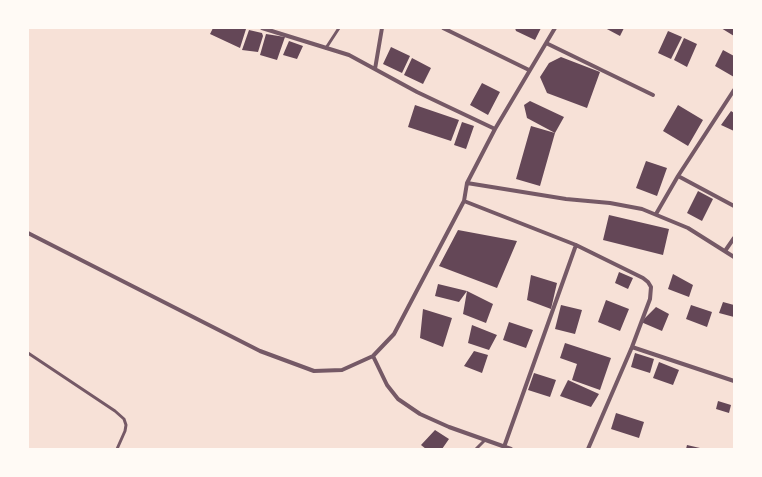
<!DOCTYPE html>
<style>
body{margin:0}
#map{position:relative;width:762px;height:477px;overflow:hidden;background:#f7e1d7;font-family:"Exo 2",sans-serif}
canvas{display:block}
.frame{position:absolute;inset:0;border:29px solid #fffaf5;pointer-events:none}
</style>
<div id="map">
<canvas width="762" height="477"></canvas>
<div class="frame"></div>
</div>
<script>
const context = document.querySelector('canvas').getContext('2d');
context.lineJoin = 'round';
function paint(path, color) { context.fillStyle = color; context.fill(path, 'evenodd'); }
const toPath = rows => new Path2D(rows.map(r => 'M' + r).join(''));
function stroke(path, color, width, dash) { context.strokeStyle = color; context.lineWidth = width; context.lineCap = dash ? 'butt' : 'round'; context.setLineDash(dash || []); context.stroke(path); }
const building = toPath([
 [213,28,246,29,240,48,210,34],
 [515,28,541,28,535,40,516,31],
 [605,28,624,28,620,36],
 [721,28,734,28,734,36],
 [249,30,262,33,263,36,258,52,242,50],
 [668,31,682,37,671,59,658,53],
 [266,34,285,37,277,60,260,55],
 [684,38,697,44,687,67,674,60],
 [289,41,303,46,297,59,283,55],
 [391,47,410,56,402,73,383,64],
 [723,50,734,56,734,77,715,66],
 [561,57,600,72,587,108,547,93,540,77,549,63],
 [412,58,431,68,423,84,404,75],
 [482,83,500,92,488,115,470,105],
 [530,101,564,117,555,133,527,118,524,105],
 [415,105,459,120,451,141,408,127],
 [678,105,703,120,688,146,663,131],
 [731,111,734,113,734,131,721,125],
 [462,122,474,126,466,149,454,145],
 [531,126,555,133,540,186,516,179],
 [646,161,667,168,657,196,636,188],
 [698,191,713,199,702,221,687,213],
 [609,215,669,229,663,255,603,240],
 [458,230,517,241,497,288,439,266],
 [619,272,633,278,628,289,615,283],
 [673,274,693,285,689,297,668,289],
 [531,275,557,283,551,309,527,300],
 [438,284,467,291,459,302,435,296],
 [467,291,493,304,486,323,463,314],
 [606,300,629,309,620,331,598,322],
 [723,302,734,305,734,317,719,313],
 [561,305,582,310,575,334,555,329],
 [691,305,712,312,707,327,686,319],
 [656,307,669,314,662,331,641,322],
 [423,309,452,318,443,347,420,338],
 [509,322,533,330,526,348,503,340],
 [472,325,497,335,489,350,468,343],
 [565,343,611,358,600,390,572,380,577,364,560,358],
 [474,351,488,355,482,373,464,366],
 [635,353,654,359,650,373,631,367],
 [659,362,679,370,673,385,653,378],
 [534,373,556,380,550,397,528,390],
 [568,380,599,394,591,407,560,396],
 [718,401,731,405,729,413,716,409],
 [616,413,644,422,639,438,611,429],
 [435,430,449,439,442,449,426,449,421,445],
 [687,445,700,448,700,449,686,449]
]);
const service = toPath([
 [326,48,339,28],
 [28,353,115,411,124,419,126,425,125,431,117,449],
 [476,449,485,440]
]);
const minor = toPath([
 [262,28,349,55,417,92,495,129],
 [443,28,529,70],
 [546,43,653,95],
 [375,69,382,28],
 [678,176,734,206],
 [467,183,566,199,610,203,642,209,688,228,734,257],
 [464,201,576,245,643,278,648,282,651,287,650,299,632,347,588,449],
 [656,214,678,176,734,90],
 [28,233,260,351,314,371,342,370,373,356,394,334,464,201,467,183,495,129,555,28],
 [725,251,734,238],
 [632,347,734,381],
 [373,356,387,385,398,399,420,414,449,427,511,449],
 [504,447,576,245]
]);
paint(building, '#644757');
stroke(service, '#755966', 3);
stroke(minor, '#755966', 4);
</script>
